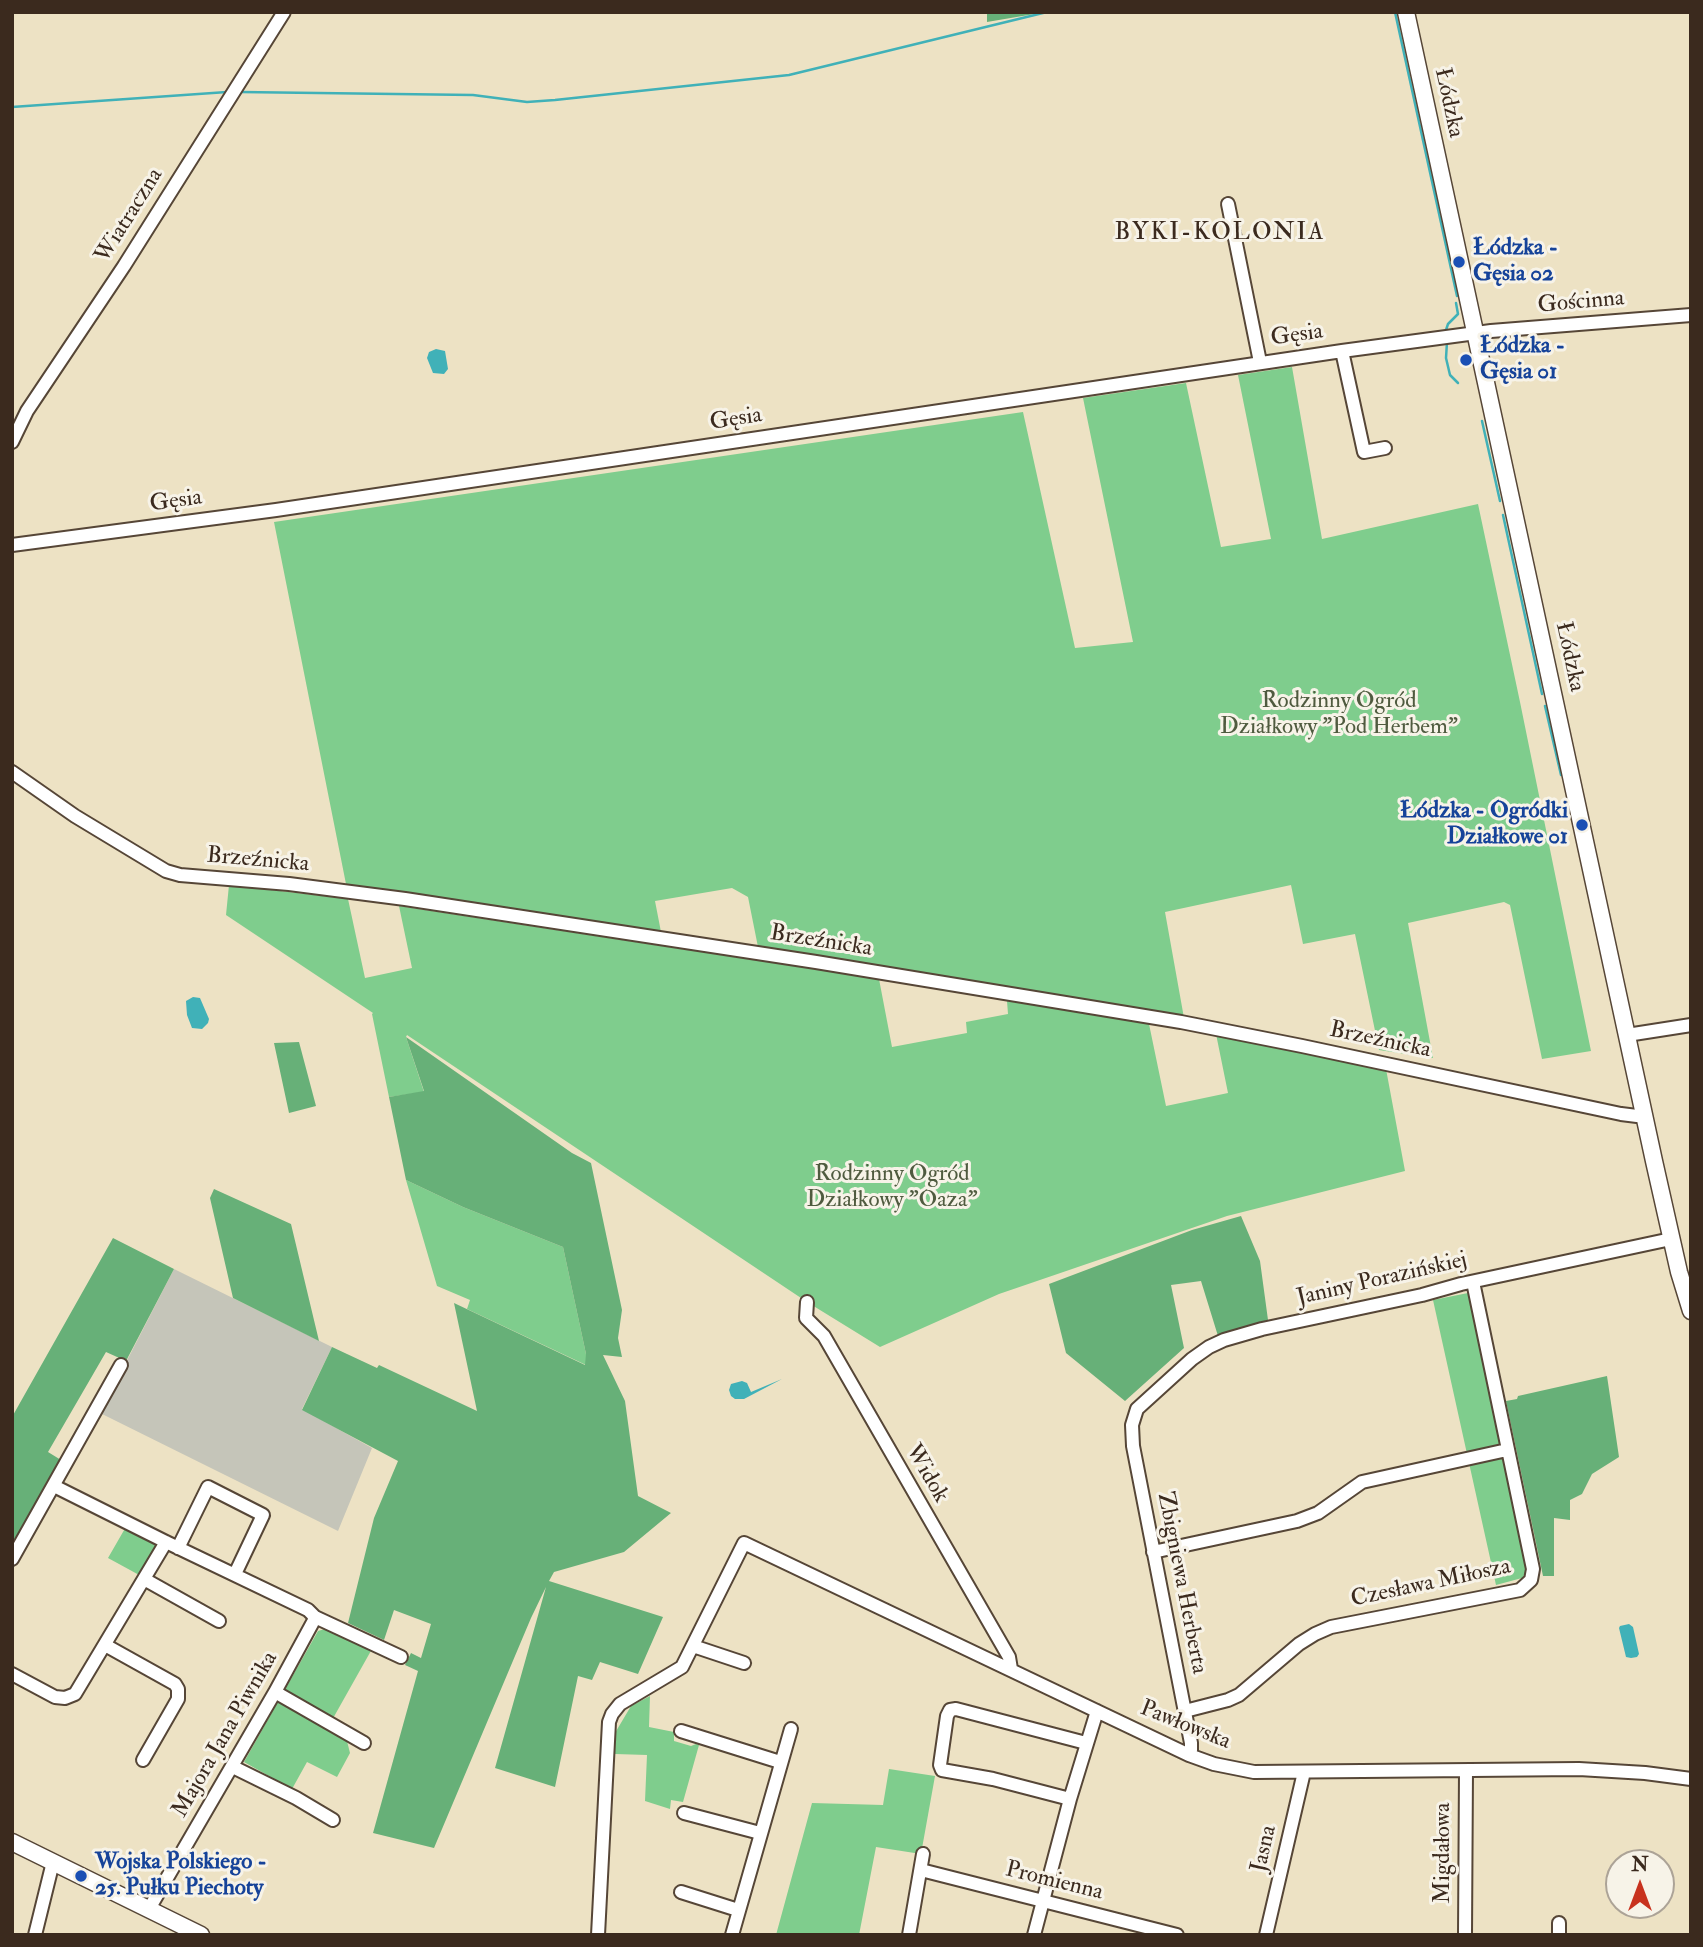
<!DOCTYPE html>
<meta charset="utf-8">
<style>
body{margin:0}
#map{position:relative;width:1703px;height:1947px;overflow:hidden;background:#ede2c4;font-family:"IM FELL Double Pica",serif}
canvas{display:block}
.frame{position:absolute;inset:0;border:14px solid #3b2a1e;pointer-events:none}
.north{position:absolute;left:1605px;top:1849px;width:70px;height:70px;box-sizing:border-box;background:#f7f3e8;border:2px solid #aca397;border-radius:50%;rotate:0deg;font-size:19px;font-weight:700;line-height:28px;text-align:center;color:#3b2a1e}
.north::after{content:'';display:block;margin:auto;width:24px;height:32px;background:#c8321e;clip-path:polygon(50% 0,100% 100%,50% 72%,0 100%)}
</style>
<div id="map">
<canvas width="1703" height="1947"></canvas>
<div class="frame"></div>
<div class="north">N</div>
</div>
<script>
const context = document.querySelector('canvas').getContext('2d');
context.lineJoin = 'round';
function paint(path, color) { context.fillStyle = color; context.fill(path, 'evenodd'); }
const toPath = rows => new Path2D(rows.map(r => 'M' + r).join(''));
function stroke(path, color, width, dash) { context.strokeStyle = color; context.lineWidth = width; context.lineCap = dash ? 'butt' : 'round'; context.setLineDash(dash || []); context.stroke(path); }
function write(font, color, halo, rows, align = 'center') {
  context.font = font + ' "IM FELL Double Pica",serif'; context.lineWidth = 6; context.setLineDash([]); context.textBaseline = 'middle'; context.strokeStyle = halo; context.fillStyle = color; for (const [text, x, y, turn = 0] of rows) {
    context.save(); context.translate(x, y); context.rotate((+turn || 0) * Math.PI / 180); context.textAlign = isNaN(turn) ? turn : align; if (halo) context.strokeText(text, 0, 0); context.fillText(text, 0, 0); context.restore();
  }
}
const industrial = toPath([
 [174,1269,332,1347,302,1409,372,1448,338,1531,100,1413]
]);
const green = toPath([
 [1292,367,1322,539,1478,504,1520,702,1591,1051,1542,1059,1510,905,1504,902,1408,923,1433,1058,1379,1050,1355,934,1303,944,1291,885,1165,912,1184,1018,758,947,748,897,732,888,655,901,661,932,346,884,274,522,1023,412,1075,648,1133,642,1083,398,1186,383,1221,547,1271,539,1238,375],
 [229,885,348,899,365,978,412,968,399,906,879,979,892,1047,967,1033,966,1022,1008,1014,1007,1001,1149,1024,1166,1106,1228,1093,1216,1034,1386,1069,1405,1171,1227,1216,999,1294,880,1347,807,1302,407,1035,406,1037,424,1092,389,1097,372,1014,373,1013,226,915],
 [406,1180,463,1207,563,1247,586,1354,586,1365,467,1309,470,1300,437,1286],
 [1468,1293,1525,1562,1525,1574,1522,1578,1496,1585,1433,1300],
 [127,1525,155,1542,156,1547,141,1576,108,1558],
 [328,1628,372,1649,327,1729,347,1741,350,1753,337,1777,307,1762,292,1789,244,1762,318,1631],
 [650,1696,649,1727,674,1732,674,1741,691,1746,696,1744,699,1745,683,1802,671,1800,670,1809,645,1801,647,1755,615,1754,615,1733,631,1706],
 [889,1769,935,1776,921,1854,876,1847,859,1935,776,1935,812,1803,883,1805]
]);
const forest = toPath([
 [987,12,1046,12,987,22],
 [406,1037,572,1153,591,1163,622,1310,618,1338,622,1357,603,1355,625,1401,638,1496,671,1513,624,1552,554,1572,549,1581,663,1617,638,1674,600,1662,592,1680,578,1676,555,1787,495,1768,546,1587,531,1618,434,1848,373,1833,418,1671,405,1665,411,1653,421,1658,431,1624,394,1610,384,1640,348,1623,374,1518,398,1461,302,1410,332,1347,377,1368,379,1365,477,1411,454,1303,585,1365,586,1354,563,1247,463,1207,406,1180,389,1097,424,1091],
 [299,1042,316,1106,289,1113,274,1043],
 [214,1189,291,1224,319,1341,233,1298,210,1198],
 [1241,1216,1260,1261,1268,1320,1218,1336,1201,1281,1171,1285,1184,1348,1125,1401,1066,1353,1049,1284,1192,1230],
 [113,1238,174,1269,126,1361,106,1352,48,1452,61,1460,12,1547,12,1417],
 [1607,1376,1619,1457,1592,1474,1582,1494,1570,1500,1570,1520,1554,1518,1554,1576,1543,1576,1506,1401,1517,1399,1518,1396]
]);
const water = toPath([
 [436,349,445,351,448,369,444,374,433,373,427,358,429,352],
 [193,997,200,998,209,1019,208,1023,202,1029,192,1028,187,1015,186,1001],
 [782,1379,744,1399,735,1399,731,1396,729,1390,731,1384,742,1381,747,1383,751,1392],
 [1629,1624,1633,1627,1639,1654,1637,1657,1631,1658,1626,1657,1619,1628,1620,1626]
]);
const stream = toPath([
 [1395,12,1457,296],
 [240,92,473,95,527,102,555,100,789,75,1047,12],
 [12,107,227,92],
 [1446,330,1448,324,1458,314,1456,303],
 [1447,342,1446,358,1450,375,1458,383],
 [1482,421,1500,501],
 [1503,515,1542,694],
 [1545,706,1561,775]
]);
const minor = toPath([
 [1228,204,1260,362],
 [1342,351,1364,452,1385,448],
 [12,442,27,411,124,266,284,12],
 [12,545,276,510,1342,351,1491,331,1691,315],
 [12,772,75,816,166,871,180,875,289,884,405,899,816,962,1181,1022,1302,1046,1621,1114,1637,1116,1644,1115],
 [1627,1035,1691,1025],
 [807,1302,806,1318,824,1336,1009,1657,1011,1669],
 [54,1486,166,1542,308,1610,315,1617,401,1657],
 [178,1548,208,1487,263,1515,235,1574],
 [1153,1552,1297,1521,1318,1513,1362,1482,1507,1450],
 [12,1559,121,1365],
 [144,1579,219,1621],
 [105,1645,175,1684,178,1689,178,1699,143,1760],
 [693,1646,744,1663],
 [12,1674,55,1697,65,1698,75,1694,166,1542],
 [275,1692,364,1743],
 [1185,1711,1228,1700,1239,1695,1299,1644,1315,1634,1331,1627,1520,1590,1531,1580,1533,1569,1473,1282],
 [681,1731,780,1762],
 [1189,1755,1191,1750,1191,1743,1133,1446,1132,1425,1137,1409,1192,1359,1209,1347,1224,1340,1262,1329,1422,1295,1461,1284,1671,1239],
 [233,1767,296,1798,333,1820],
 [1070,1799,993,1779,942,1770,940,1765,947,1716,950,1710,956,1709,1086,1743],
 [684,1813,760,1833],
 [921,1870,1177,1935],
 [681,1892,738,1910],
 [149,1909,275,1692,313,1622,315,1617],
 [35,1935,53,1862],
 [598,1935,609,1722,612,1714,620,1704,682,1667,744,1543,1189,1755,1214,1764,1254,1772,1579,1769,1645,1773,1691,1779],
 [732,1935,791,1729],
 [909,1935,923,1854],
 [1034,1935,1070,1799,1097,1711],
 [1266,1935,1304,1772],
 [1465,1935,1466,1771],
 [1559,1935,1559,1923]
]);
const major = toPath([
 [1406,12,1654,1161,1679,1272,1691,1311],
 [12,1842,201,1935]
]);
const markers = [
 [1459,262,7,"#1a4fb4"],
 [1466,360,7,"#1a4fb4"],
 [1582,825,7,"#1a4fb4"],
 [81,1876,7,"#1a4fb4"]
];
const streetNames = [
 ["Łódzka",1448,103,78],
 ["Wiatraczna",130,216,-58],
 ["Gościnna",1581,303,-5],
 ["Gęsia",1297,336,-8],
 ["Gęsia",736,420,-9],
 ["Gęsia",176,502,-8],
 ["Łódzka",1569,657,78],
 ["Brzeźnicka",258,861,5],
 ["Brzeźnicka",821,942,9],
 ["Brzeźnicka",1380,1041,12],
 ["Janiny Porazińskiej",1382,1280,-13],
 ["Widok",926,1474,60],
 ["Zbigniewa Herberta",1181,1583,79],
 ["Czesława Miłosza",1431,1584,-12],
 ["Pawłowska",1185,1726,22],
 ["Majora Jana Piwnika",226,1735,-60],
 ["Jasna",1265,1849,-77],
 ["Migdałowa",1444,1853,-90],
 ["Promienna",1054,1882,14]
];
const transitNames = [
 ["Łódzka -",1473,249],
 ["Gęsia 02",1473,275],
 ["Łódzka -",1480,347],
 ["Gęsia 01",1480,373],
 ["Łódzka - Ogródki",1568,812,"right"],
 ["Działkowe 01",1568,838,"right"],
 ["Wojska Polskiego -",95,1863],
 ["25. Pułku Piechoty",95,1889]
];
const parkNames = [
 ["Rodzinny Ogród",1339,702],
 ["Działkowy \"Pod Herbem\"",1339,728],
 ["Rodzinny Ogród",892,1175],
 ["Działkowy \"Oaza\"",892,1201]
];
const neighbourhoodNames = [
 ["BYKI-KOLONIA",1220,234]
];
paint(industrial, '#c5c5b9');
paint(green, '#7fcd8d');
paint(forest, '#67b078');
paint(water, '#40b1b8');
stroke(stream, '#40b1b8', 2.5);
stroke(minor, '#564637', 16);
stroke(major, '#564637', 19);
stroke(minor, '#fff', 12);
stroke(major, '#fff', 16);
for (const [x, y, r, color] of markers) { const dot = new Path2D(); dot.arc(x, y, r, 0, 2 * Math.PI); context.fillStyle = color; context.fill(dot); stroke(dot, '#f7f3e8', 2.5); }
write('23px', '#3b2a1e', '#f7f3e8', streetNames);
write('bold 23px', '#164399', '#f7f3e8', transitNames, 'left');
write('23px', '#4f5b3f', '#f7f3e8', parkNames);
context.letterSpacing = '2px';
write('24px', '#3b2a1e', '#f7f3e8', neighbourhoodNames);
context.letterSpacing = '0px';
</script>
